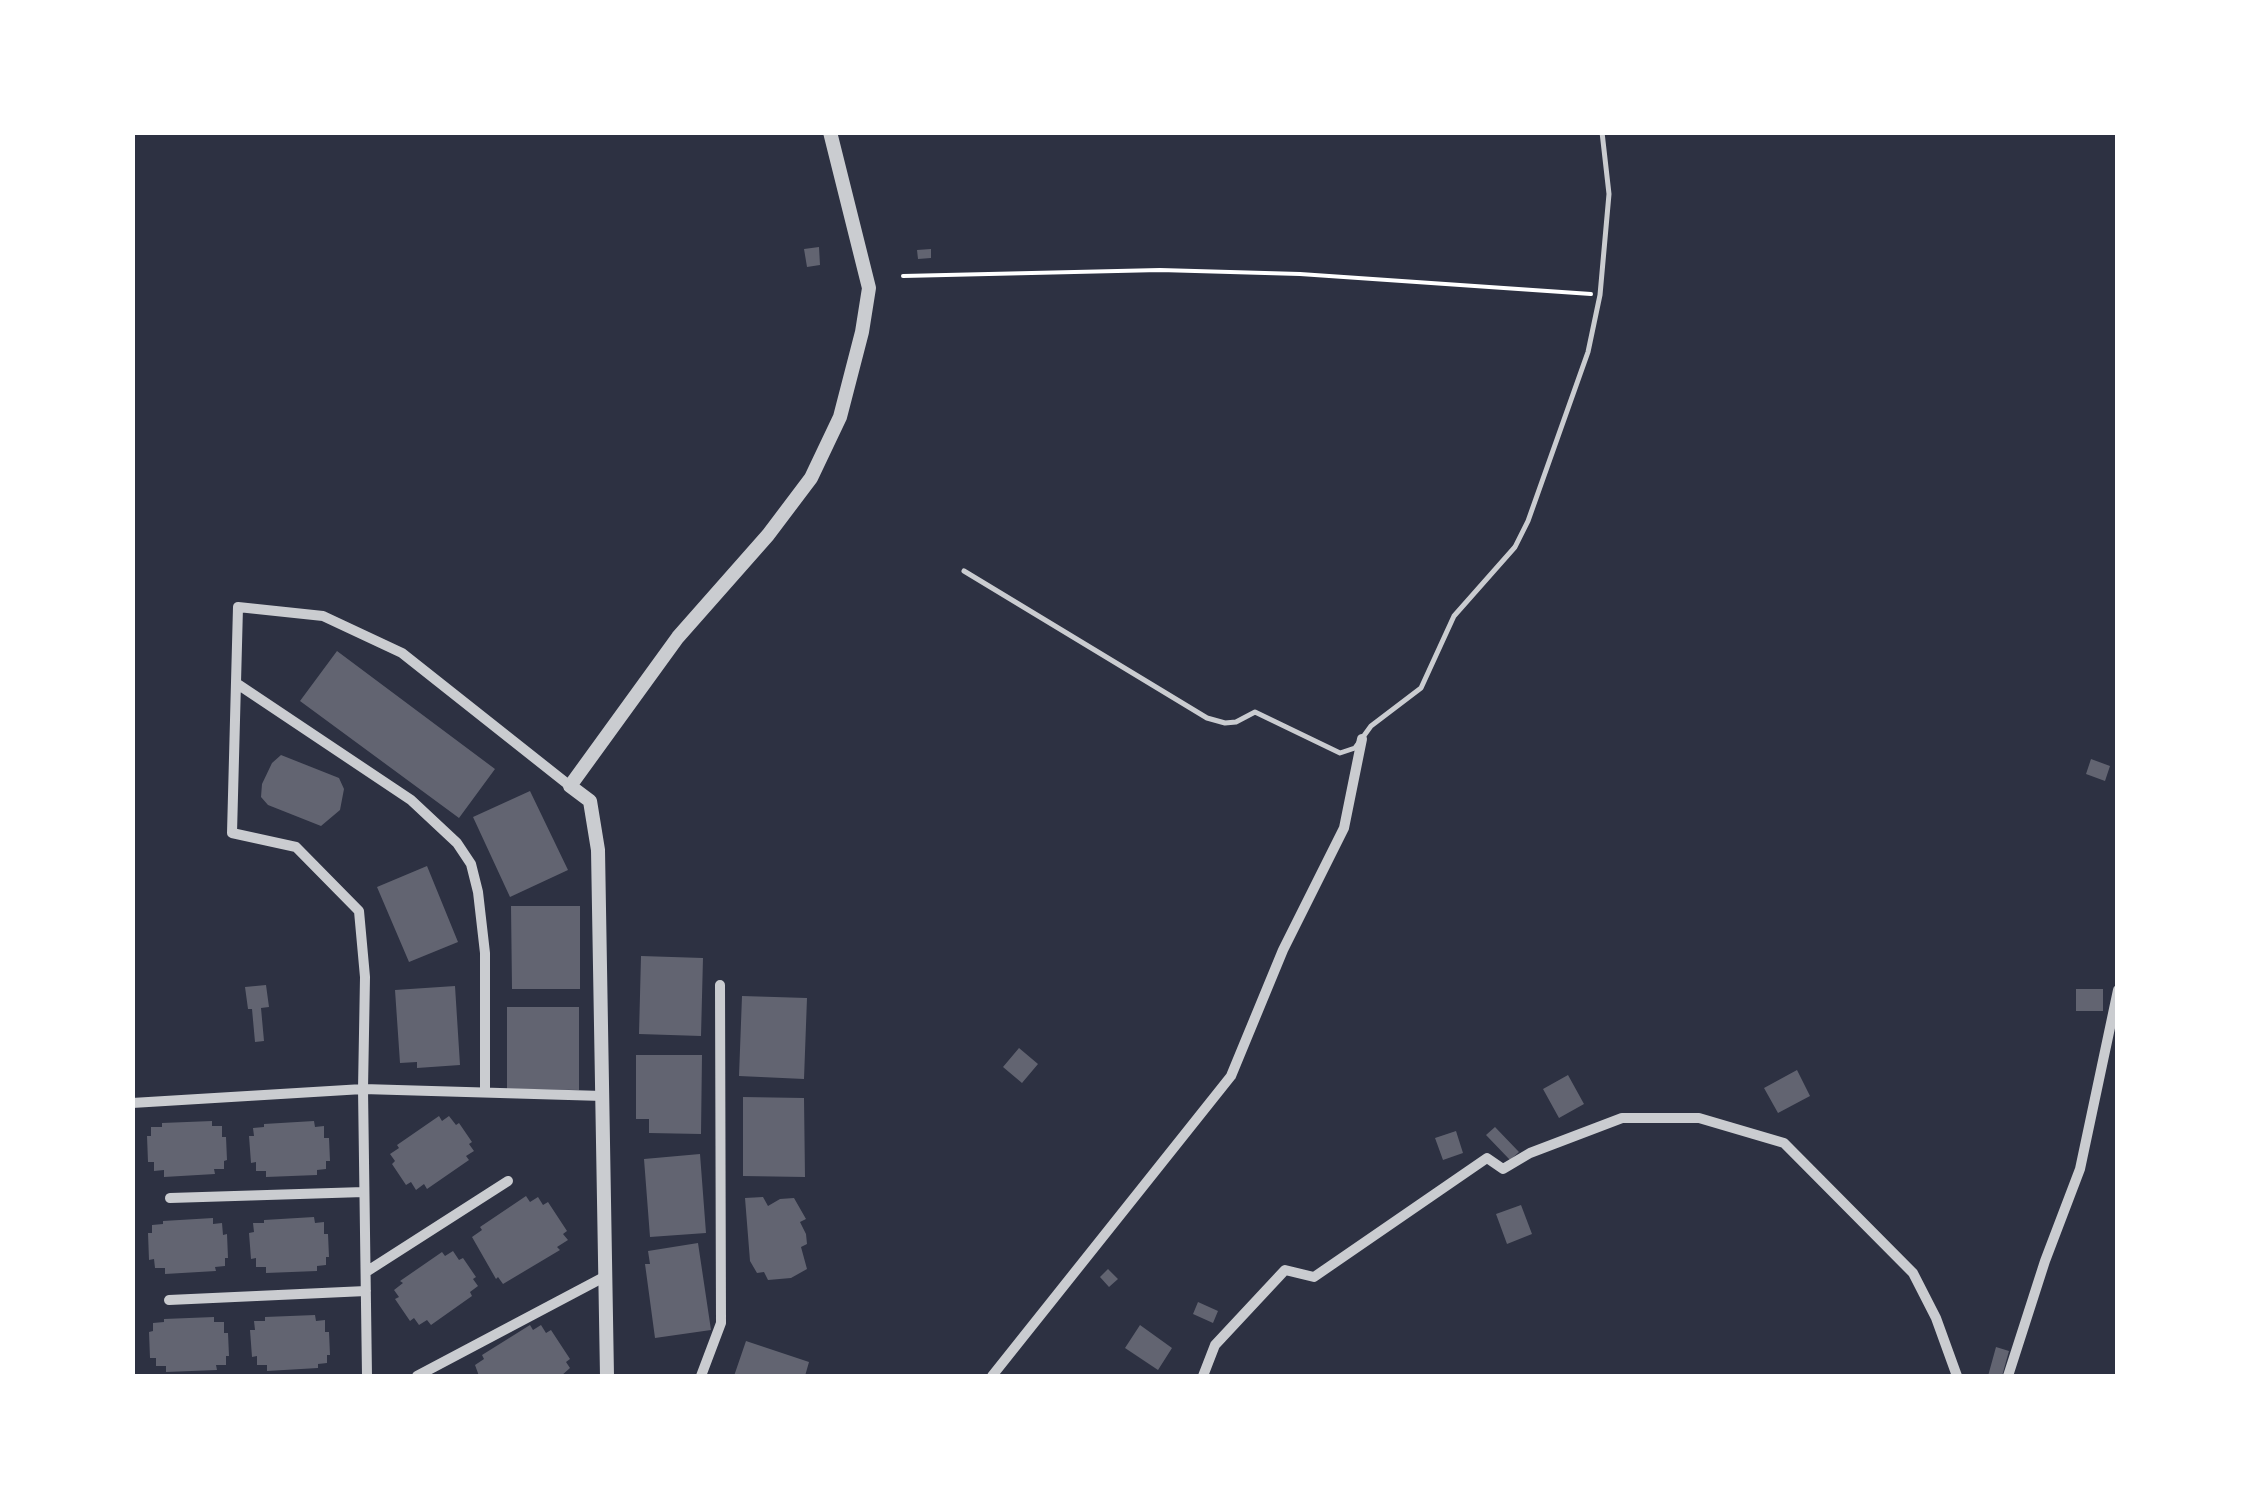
<!DOCTYPE html>
<style>
body{margin:0}
#map{position:relative;width:2250px;height:1509px;overflow:hidden;background:#2d3142;font-family:"Fira Sans Condensed",sans-serif}
canvas{display:block}
.frame{position:absolute;inset:0;border:135px solid #fff;pointer-events:none}
</style>
<div id="map">
<canvas width="2250" height="1509"></canvas>
<div class="frame"></div>
</div>
<script>
const context = document.querySelector('canvas').getContext('2d');
context.lineJoin = 'round';
function paint(path, color) { context.fillStyle = color; context.fill(path, 'evenodd'); }
const toPath = rows => new Path2D(rows.map(r => 'M' + r).join(''));
function stroke(path, color, width, dash) { context.strokeStyle = color; context.lineWidth = width; context.lineCap = dash ? 'butt' : 'round'; context.setLineDash(dash || []); context.stroke(path); }
const building = toPath([
 [819,247,820,265,807,267,804,249],
 [931,249,931,258,918,259,917,250],
 [337,651,495,769,459,818,300,701],
 [281,755,339,778,344,789,340,810,321,826,268,805,261,797,262,784,272,763],
 [2091,759,2110,766,2105,781,2086,774],
 [530,791,568,870,510,897,473,817],
 [427,866,458,942,409,962,377,887],
 [511,906,580,906,580,989,512,989],
 [641,956,703,958,701,1036,639,1034],
 [266,985,269,1007,261,1008,264,1041,255,1042,252,1009,248,1009,245,987],
 [455,986,460,1065,417,1068,417,1062,400,1063,395,990],
 [2076,989,2103,989,2103,1011,2076,1011],
 [742,996,807,998,804,1079,739,1076],
 [507,1007,579,1007,579,1090,507,1089],
 [1019,1048,1038,1064,1022,1083,1003,1067],
 [636,1055,702,1055,701,1134,649,1133,649,1119,636,1119],
 [1797,1070,1810,1096,1778,1113,1764,1088],
 [1568,1075,1584,1104,1559,1118,1543,1089],
 [743,1097,804,1098,805,1177,743,1176],
 [439,1116,442,1121,449,1116,456,1125,459,1123,472,1142,469,1144,474,1151,466,1156,469,1160,427,1189,424,1184,416,1190,411,1182,406,1185,392,1164,395,1161,390,1154,399,1148,397,1145],
 [212,1121,212,1126,222,1126,222,1137,226,1137,227,1160,224,1161,224,1169,214,1169,215,1174,164,1177,164,1170,154,1171,154,1162,148,1162,147,1136,151,1136,151,1127,162,1127,162,1123],
 [314,1121,315,1127,324,1126,324,1138,329,1138,330,1161,326,1161,326,1169,317,1170,317,1175,266,1177,266,1171,256,1171,256,1162,251,1163,249,1136,254,1136,253,1128,264,1127,264,1124],
 [1495,1127,1519,1152,1510,1160,1486,1135],
 [1456,1131,1463,1153,1443,1160,1435,1138],
 [700,1154,706,1233,650,1237,644,1159],
 [526,1196,530,1202,538,1197,543,1205,548,1202,567,1231,563,1234,568,1240,557,1247,560,1250,503,1284,498,1277,496,1279,472,1237,482,1230,480,1227],
 [763,1197,768,1206,780,1199,794,1198,806,1219,800,1222,806,1234,807,1244,801,1247,807,1269,791,1278,768,1280,764,1272,757,1273,750,1261,745,1198],
 [1521,1205,1532,1234,1507,1244,1496,1214],
 [314,1217,315,1223,324,1222,324,1234,328,1234,329,1257,326,1257,326,1265,317,1266,317,1271,266,1273,266,1267,256,1267,256,1258,251,1259,249,1233,254,1232,253,1223,264,1223,264,1220],
 [213,1218,213,1224,222,1223,223,1235,227,1234,228,1258,225,1258,225,1266,215,1267,216,1271,165,1274,165,1268,155,1268,154,1259,149,1260,148,1233,152,1233,152,1225,163,1224,163,1221],
 [698,1243,711,1330,655,1338,645,1264,650,1264,648,1251],
 [453,1251,459,1260,463,1258,476,1277,473,1279,478,1286,470,1292,472,1296,431,1325,427,1320,419,1325,414,1318,410,1321,395,1299,399,1297,394,1290,403,1283,400,1281,442,1252,445,1256],
 [1108,1269,1118,1279,1109,1287,1100,1277],
 [1198,1302,1218,1311,1213,1323,1193,1314],
 [315,1315,316,1321,325,1320,325,1332,329,1332,330,1355,327,1355,327,1363,318,1364,318,1368,267,1371,267,1365,257,1365,257,1356,252,1357,250,1330,255,1330,254,1321,265,1321,265,1317],
 [214,1317,214,1322,224,1322,224,1333,228,1333,229,1356,226,1356,226,1365,216,1365,217,1370,166,1372,166,1366,156,1366,156,1358,150,1358,149,1332,153,1331,153,1323,164,1322,164,1319],
 [530,1325,533,1330,541,1325,546,1333,551,1330,570,1359,566,1362,570,1368,561,1376,479,1376,475,1365,484,1359,482,1355],
 [1140,1325,1172,1348,1158,1370,1125,1348],
 [746,1341,809,1362,805,1376,734,1376],
 [1996,1347,2009,1351,2002,1376,1988,1376]
]);
const path = toPath([
 [903,276,1160,270,1300,274,1591,294]
]);
const service = toPath([
 [964,571,1207,718,1225,723,1236,722,1255,712,1340,753,1355,748,1371,726,1421,688,1454,616,1515,547,1528,521,1588,352,1600,295,1609,194,1602,132]
]);
const minor = toPath([
 [236,683,411,800,457,843,471,864,478,892,485,953,485,1092],
 [132,1103,363,1089,603,1096],
 [170,1198,364,1192],
 [366,1272,508,1181],
 [169,1300,366,1291],
 [367,1376,363,1089,365,977,359,911,296,847,232,833,238,607,323,616,402,653,570,786],
 [417,1376,606,1276],
 [701,1376,721,1323,720,985],
 [992,1376,1231,1076,1283,950,1344,828,1362,739],
 [1203,1376,1215,1345,1285,1270,1314,1277,1487,1158,1503,1169,1530,1153,1622,1118,1699,1118,1784,1143,1913,1273,1936,1318,1957,1376],
 [2008,1376,2045,1261,2080,1169,2118,990]
]);
const tertiary = toPath([
 [607,1376,598,850,590,801,570,786,678,637,768,535,811,478,840,417,862,332,869,288,830,132]
]);
paint(building, '#626471');
stroke(path, '#fff', 4);
stroke(service, '#caccd0', 5);
stroke(minor, '#caccd0', 10);
stroke(tertiary, '#caccd0', 14);
</script>
